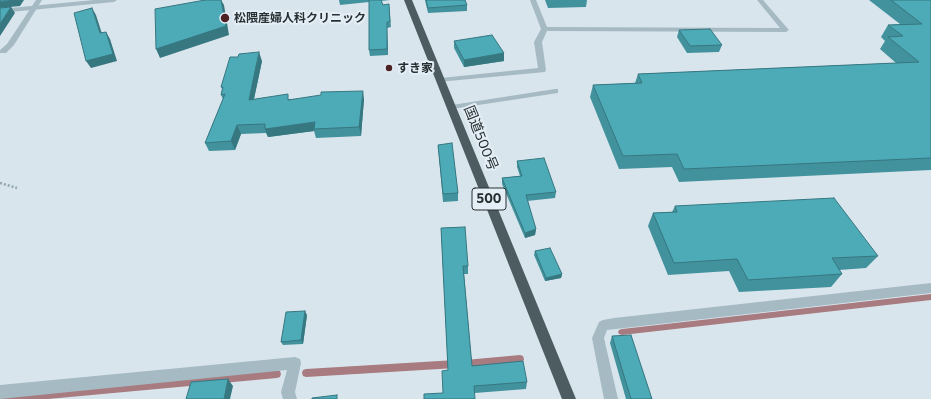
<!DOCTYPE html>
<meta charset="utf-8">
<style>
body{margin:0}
canvas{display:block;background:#d9e5ed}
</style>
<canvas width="931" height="399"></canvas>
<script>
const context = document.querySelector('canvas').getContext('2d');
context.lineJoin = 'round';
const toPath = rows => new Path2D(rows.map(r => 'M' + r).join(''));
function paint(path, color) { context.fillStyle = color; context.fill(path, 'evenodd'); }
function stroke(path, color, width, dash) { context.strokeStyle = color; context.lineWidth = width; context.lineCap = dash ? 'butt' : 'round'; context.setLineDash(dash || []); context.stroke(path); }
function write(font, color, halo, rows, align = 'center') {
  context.font = font + ' Commissioner,"Noto Sans JP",sans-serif'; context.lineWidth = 4; context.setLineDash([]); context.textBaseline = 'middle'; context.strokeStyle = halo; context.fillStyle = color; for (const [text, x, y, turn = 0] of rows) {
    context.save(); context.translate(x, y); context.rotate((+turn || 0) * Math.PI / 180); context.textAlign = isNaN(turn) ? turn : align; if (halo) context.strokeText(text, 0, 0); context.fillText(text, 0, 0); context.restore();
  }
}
const stream = toPath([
 [931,294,931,300,622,335,619,334,618,332,619,330,622,329,931,294],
 [520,355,523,356,524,359,523,362,520,363,465,368,462,367,461,364,462,361,465,360,520,355],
 [456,360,459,361,460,364,459,367,456,368,306,377,303,376,302,373,303,370,306,369,456,360],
 [277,370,280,371,281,374,280,377,277,378,48,399,0,399,1,396,4,395,277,370]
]);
const path = toPath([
 [0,183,17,188]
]);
const service = toPath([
 [555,89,558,89,558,93,452,109,448,107,452,105,555,89]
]);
const minor = toPath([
 [36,0,42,0,14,45,6,53,0,53,0,50,7,44,36,0],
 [530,0,536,0,547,27,780,28,757,0,763,0,789,30,786,32,547,31,542,42,546,70,545,72,438,82,437,80,441,78,538,68,534,42,541,29,530,0],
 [931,283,931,293,607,330,604,338,618,399,604,399,592,338,599,322,603,320,614,318,931,283],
 [295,357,300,359,301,363,295,392,297,399,283,399,281,392,287,370,0,399,0,385,295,357]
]);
const tertiary = toPath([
 [94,0,117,0,114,2,0,13,0,9,94,0]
]);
const trunk = toPath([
 [404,0,412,0,576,399,562,399,404,0]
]);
const wall = toPath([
 [339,0,390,0,381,1,383,5,389,4,391,27,387,28,388,55,370,56,369,50,369,2,340,5],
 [425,0,465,0,467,5,467,11,428,13],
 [545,0,587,0,586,7,548,8],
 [869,0,931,0,931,170,679,182,672,167,619,169,590,97,593,85,635,83,638,74,896,63,880,49,885,41,881,37,888,25,900,24],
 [679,30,722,45,719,52,687,53,677,37],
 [454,41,504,53,504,61,464,67,454,48],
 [262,61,254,99,364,99,361,136,316,138,314,131,268,137,266,133,241,134,235,150,209,151,205,143,223,99,221,95,222,89,221,87],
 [438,145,458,193,458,201,443,202],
 [517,161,556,192,555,198,527,201,536,229,535,235,525,238,502,184,502,178,520,176,517,167],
 [675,206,878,256,866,268,839,270,842,274,831,287,739,292,729,271,668,275,648,226,653,213,672,212],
 [441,228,468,266,468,274,464,274,472,366,527,382,526,389,475,393,443,393,448,370],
 [535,251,562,274,561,278,545,281,534,255],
 [307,315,303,344,283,345,281,342],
 [612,336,652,399,626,399,610,343]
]);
const shadedWall = toPath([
 [15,0,24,0,20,6,0,8,0,2],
 [221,0,224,5,229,35,160,58,156,49],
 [11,7,15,13,0,36,0,24],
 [92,8,96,15,104,40,100,33],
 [387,22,387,28,388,55,387,49],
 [106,32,110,39,117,61,91,68,86,61],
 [259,52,262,61,252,108,249,100],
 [504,53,504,61,464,67,464,60],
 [363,91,364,99,361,136,359,127],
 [315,122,314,129,314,131,268,137,265,129],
 [237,125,241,134,235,150,231,141],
 [536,229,535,235,525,238,525,233],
 [562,274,561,278,545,281,546,278],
 [305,311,307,315,303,344,301,340],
 [228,379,233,386,230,399,224,399]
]);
const building = toPath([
 [0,0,15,0,0,2,0,0],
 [205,0,221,0,226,26,156,49,155,9,205,0],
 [369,0,381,0,383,5,389,4,390,22,387,22,387,49,369,50,369,0],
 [426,0,465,0,467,5,428,8,426,0],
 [891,0,931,0,931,158,684,169,677,154,623,156,593,85,642,83,638,74,919,62,888,37,903,36,888,25,922,24,891,0],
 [11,7,0,24,0,8,11,7],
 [92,8,100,33,106,32,113,54,86,61,74,13,92,8],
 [710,29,722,45,690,46,679,30,710,29],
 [492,35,504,53,464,60,454,41,492,35],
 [259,52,249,100,288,94,288,100,321,95,321,92,363,91,359,127,314,129,315,122,265,129,265,124,237,125,231,141,205,143,225,94,221,95,223,87,221,87,230,57,238,57,239,54,259,52],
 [452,143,458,193,443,194,438,145,452,143],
 [544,158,556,192,526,195,536,229,525,233,502,178,522,176,517,161,544,158],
 [834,198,878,256,832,258,842,274,748,280,737,259,674,263,653,213,677,212,675,206,834,198],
 [465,227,468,266,463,266,472,366,523,361,527,382,474,386,475,399,424,399,424,394,443,393,442,371,448,370,441,228,465,227],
 [550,248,562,274,546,278,535,251,550,248],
 [305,311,301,340,281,342,286,312,305,311],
 [631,335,652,399,631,399,612,336,631,335],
 [228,379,224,399,186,399,191,382,228,379],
 [337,395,337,399,312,399,312,398,337,395]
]);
const markers = [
 [225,18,5,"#4d2123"],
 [389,68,4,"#4d2123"]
];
const farPoinames = [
 ["松隈産婦人科クリニック",234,18],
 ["すき家",397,68]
];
const shields = [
 [489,199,34]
];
const shieldNames = [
 ["500",489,199]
];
const streetNames = [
 ["国道500号",481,138,68]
];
paint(stream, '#a77b7f');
stroke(path, '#91a6af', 2.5, [2, 2]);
paint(service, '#a6bac4');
paint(minor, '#a6bac4');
paint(tertiary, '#a6bac4');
paint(trunk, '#4c5c61');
paint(wall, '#42929d');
paint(shadedWall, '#367780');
paint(building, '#4daab7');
stroke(building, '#367780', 1);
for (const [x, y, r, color] of markers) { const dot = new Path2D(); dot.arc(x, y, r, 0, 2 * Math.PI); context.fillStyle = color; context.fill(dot); stroke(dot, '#e4eef6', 1.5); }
write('bold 12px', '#262f31', '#e4eef6', farPoinames, 'left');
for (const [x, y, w] of shields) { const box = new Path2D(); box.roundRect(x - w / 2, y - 11, w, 22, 3); context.fillStyle = '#e4eef6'; context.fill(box); stroke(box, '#262f31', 1); }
write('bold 13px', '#262f31', null, shieldNames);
write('14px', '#262f31', '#e4eef6', streetNames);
</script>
